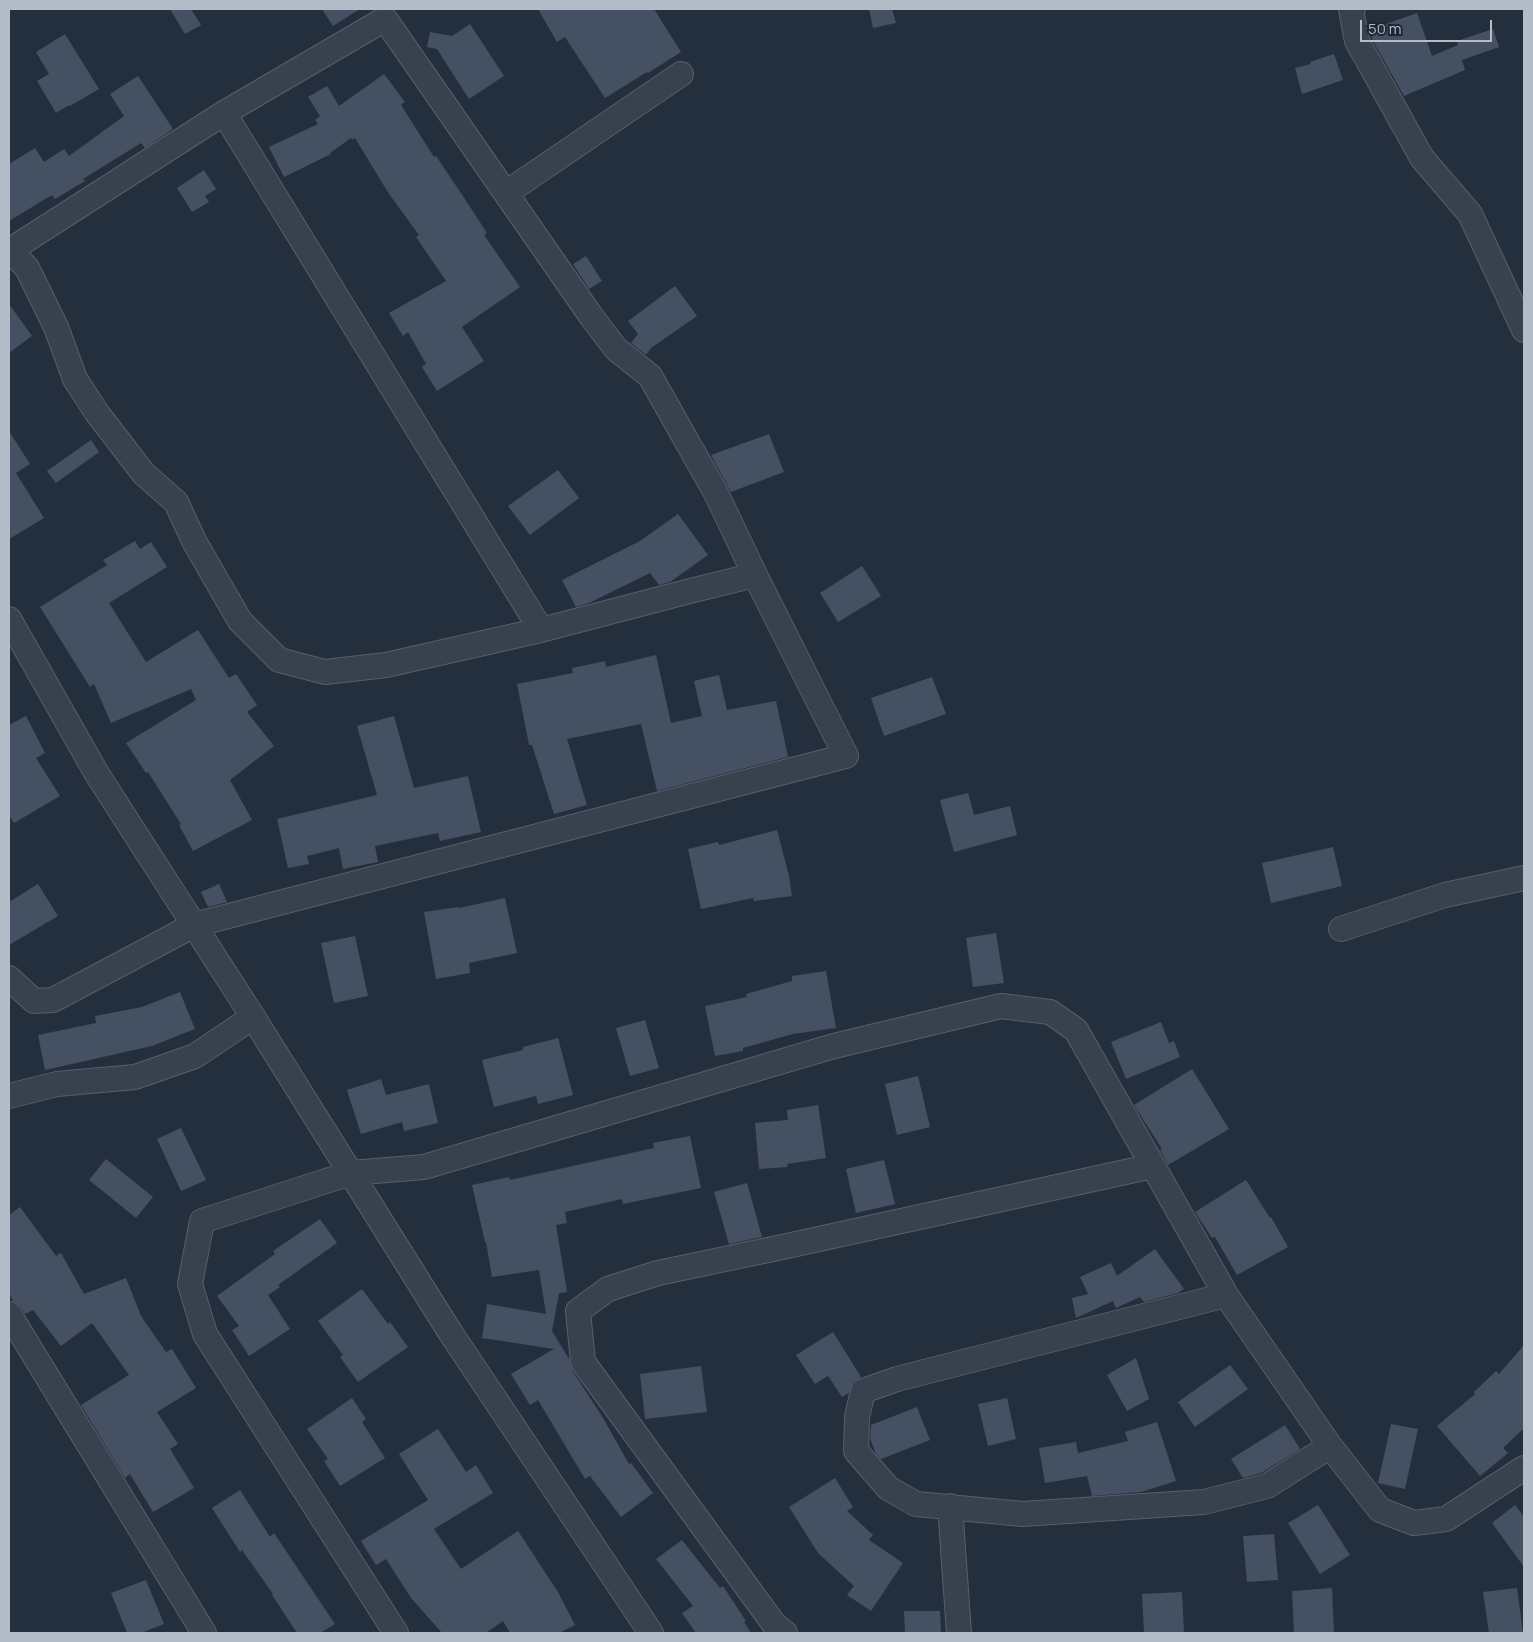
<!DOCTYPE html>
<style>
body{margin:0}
#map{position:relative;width:1533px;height:1642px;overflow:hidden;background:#242f3e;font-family:Manrope,sans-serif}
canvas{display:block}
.frame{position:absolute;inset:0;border:10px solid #b4bcc9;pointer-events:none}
.scale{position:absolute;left:1360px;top:20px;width:132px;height:22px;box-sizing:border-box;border:2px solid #b4bcc9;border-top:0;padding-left:6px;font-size:15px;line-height:18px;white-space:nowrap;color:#b4bcc9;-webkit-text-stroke:4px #1d2633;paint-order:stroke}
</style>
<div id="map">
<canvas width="1533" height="1642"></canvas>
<div class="frame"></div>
<div class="scale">50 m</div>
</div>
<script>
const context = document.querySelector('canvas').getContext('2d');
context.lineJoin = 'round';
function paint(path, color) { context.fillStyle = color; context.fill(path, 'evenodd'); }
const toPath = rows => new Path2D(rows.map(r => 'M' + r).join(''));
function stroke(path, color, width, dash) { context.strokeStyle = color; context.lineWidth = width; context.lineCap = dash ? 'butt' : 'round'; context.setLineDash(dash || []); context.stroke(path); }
const building = toPath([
 [170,9,191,9,201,25,185,34],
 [322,9,360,9,333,26],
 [538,9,654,9,681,52,648,73,647,72,605,98,565,37,557,42],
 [869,9,892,9,896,23,873,28],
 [1417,13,1432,56,1458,45,1457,41,1493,29,1499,47,1462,60,1465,70,1404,96,1373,41,1369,30],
 [470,24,504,76,469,99,437,49,427,47,430,32,452,36],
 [65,34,99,89,70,106,69,105,56,113,37,81,49,74,36,52],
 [1334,54,1343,80,1302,94,1295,68,1311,64,1310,62],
 [384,74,405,102,401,105,434,157,436,156,461,193,487,233,484,235,520,287,462,327,484,361,437,391,422,367,426,364,408,332,403,336,389,313,446,281,416,237,419,235,389,194,355,138,352,140,351,138,330,153,331,154,284,177,269,147,318,124,315,120,320,116,308,97,327,86,339,106],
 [138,76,173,129,145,148,141,143,83,179,85,181,55,199,52,195,9,221,9,164,35,148,44,162,64,149,69,156,124,116,110,94],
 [204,170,216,189,205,196,209,202,192,212,177,188],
 [586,256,602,281,589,289,573,264],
 [675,286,697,316,651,348,646,355,631,343,638,334,628,321],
 [9,304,32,336,9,353],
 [9,431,30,464,16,473,44,518,9,539],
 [769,434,784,472,731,492,711,455],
 [91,440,99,452,56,483,47,471],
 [558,470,579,498,530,535,508,506],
 [678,514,708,555,670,582,659,585,650,573,589,603,576,607,562,580,640,541],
 [135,541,140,549,151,542,167,567,109,603,146,662,198,630,229,678,236,674,257,705,247,712,274,746,230,780,252,820,193,851,179,825,181,824,148,772,146,773,126,743,196,700,191,689,111,723,94,684,90,687,40,607,107,565,103,560],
 [862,566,881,596,838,622,820,593],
 [656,655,671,723,702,716,694,681,719,675,727,710,776,701,788,757,657,791,641,724,567,739,587,805,554,814,532,745,529,745,517,684,573,673,572,668,605,661,606,667],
 [932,677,946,714,884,736,871,698],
 [26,716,45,753,36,758,60,796,14,823,9,815,9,725],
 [394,716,414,788,468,776,481,832,440,841,438,833,375,846,378,862,343,869,339,848,307,856,309,864,288,868,277,819,377,795,357,726],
 [968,793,974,815,1010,806,1017,835,954,852,940,800],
 [777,830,789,876,792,896,754,901,753,898,701,909,688,849,718,842,719,845],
 [1333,847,1342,886,1271,903,1262,863],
 [38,884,58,916,9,945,9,902],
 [219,884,227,902,208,907,201,892],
 [505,898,517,953,469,963,470,973,436,979,424,912,459,907,459,908],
 [996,933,1004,983,973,987,966,938],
 [355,936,368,996,334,1003,321,943],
 [826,971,836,1028,793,1034,743,1048,743,1051,715,1056,705,1006,747,997,746,994,792,981,792,976],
 [180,992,195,1029,152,1046,45,1070,38,1035,96,1023,95,1016,142,1007],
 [645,1020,659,1068,630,1076,616,1028],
 [1161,1022,1169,1043,1174,1041,1180,1057,1126,1079,1111,1042],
 [558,1038,573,1095,538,1104,536,1096,494,1107,482,1060,523,1050,523,1047],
 [1192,1069,1229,1129,1168,1165,1160,1150,1162,1149,1134,1105],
 [918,1076,930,1127,897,1135,885,1084],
 [381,1079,386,1095,429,1084,438,1123,404,1131,402,1122,361,1134,347,1090],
 [818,1105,826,1158,787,1164,788,1167,759,1169,755,1123,788,1120,787,1110],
 [181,1128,206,1180,181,1191,157,1139],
 [690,1136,701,1188,623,1204,622,1199,565,1212,567,1223,556,1225,567,1292,559,1293,552,1331,569,1359,572,1370,603,1418,629,1464,631,1463,653,1493,621,1517,590,1476,585,1479,538,1400,530,1405,511,1374,554,1349,482,1338,487,1304,546,1314,539,1270,492,1277,486,1242,485,1242,472,1185,509,1177,510,1180,654,1148,653,1143],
 [106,1159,153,1197,136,1218,89,1180],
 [884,1160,895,1204,856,1213,846,1169],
 [1246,1180,1270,1218,1271,1217,1288,1247,1237,1275,1215,1237,1212,1238,1195,1212],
 [747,1183,762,1237,729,1244,714,1192],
 [20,1207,56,1256,61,1253,84,1294,126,1278,141,1316,166,1352,172,1349,196,1388,157,1412,178,1444,170,1449,194,1488,153,1512,130,1474,125,1478,81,1405,129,1375,92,1323,61,1346,33,1310,25,1314,20,1306,13,1301,9,1293,9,1215],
 [320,1219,337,1243,278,1285,280,1287,268,1295,290,1329,249,1356,232,1330,239,1326,217,1296,275,1254,273,1251],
 [1155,1249,1184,1289,1178,1293,1144,1302,1140,1297,1116,1308,1113,1301,1076,1318,1072,1298,1088,1294,1080,1277,1111,1263,1117,1276],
 [362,1289,388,1324,390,1322,408,1347,358,1382,340,1357,343,1355,318,1321],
 [833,1332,861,1377,853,1382,849,1393,842,1397,828,1376,815,1384,796,1355],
 [1524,1345,1524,1428,1503,1448,1508,1453,1480,1476,1437,1426,1475,1394,1474,1392,1496,1371,1499,1374],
 [1136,1358,1149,1399,1127,1411,1107,1375],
 [1230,1365,1248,1389,1195,1427,1178,1402],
 [701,1366,707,1412,645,1419,640,1374],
 [352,1398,366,1419,362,1422,385,1458,340,1486,324,1461,328,1459,307,1429],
 [1007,1398,1016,1439,988,1446,978,1404],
 [917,1407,930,1440,881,1459,876,1454,870,1438,871,1425],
 [1157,1422,1176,1481,1141,1492,1092,1496,1087,1476,1045,1483,1039,1448,1076,1442,1078,1453,1128,1441,1125,1432],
 [1391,1424,1418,1429,1405,1489,1378,1483],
 [1285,1425,1300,1449,1261,1473,1243,1478,1231,1459],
 [438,1429,466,1472,476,1465,493,1493,434,1529,461,1569,518,1531,558,1592,575,1625,559,1633,510,1633,503,1621,486,1633,442,1633,411,1598,386,1559,376,1565,361,1541,428,1500,399,1454],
 [835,1478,853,1507,847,1511,873,1535,869,1540,903,1563,871,1611,847,1595,854,1586,818,1553,789,1507],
 [240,1490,270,1537,274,1533,335,1624,320,1633,297,1633,272,1595,273,1594,242,1550,240,1552,212,1508],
 [1318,1505,1350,1555,1320,1574,1288,1523],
 [1515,1505,1524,1517,1524,1567,1492,1523],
 [1274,1534,1278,1580,1247,1582,1243,1536],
 [682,1540,720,1588,723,1586,746,1621,744,1622,751,1633,696,1633,682,1613,693,1606,656,1559],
 [146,1580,164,1624,141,1633,127,1633,111,1593],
 [1332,1588,1334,1633,1294,1633,1292,1591],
 [1517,1588,1523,1633,1489,1633,1483,1592],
 [1182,1592,1184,1633,1144,1633,1142,1594],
 [904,1611,940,1611,941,1633,905,1633]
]);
const minor = toPath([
 [1353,9,1351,10,1357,41,1422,158,1470,214,1524,330],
 [506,193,681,74],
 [10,250,27,268,56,327,75,379,97,413,144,474,176,502,194,541,240,621,279,660,325,672,386,665,541,630],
 [9,251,224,113,541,630,690,591,755,575,716,493,650,376,616,349,591,316,385,19,224,113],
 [9,619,97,774,253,1017,450,1332,651,1633],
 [1341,929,1445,895,1524,878],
 [9,978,34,1001,53,1000,194,925,846,756,755,575],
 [9,1096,57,1084,135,1077,195,1056,253,1017],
 [1226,1295,897,1379,863,1391,857,1417,856,1451,888,1488,916,1504,1023,1514,1204,1502,1267,1486,1330,1446],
 [9,1314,204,1633],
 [950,1506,959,1633],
 [396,1633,205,1334,190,1284,202,1221,351,1173,424,1167,834,1046,1001,1006,1050,1012,1076,1030,1226,1295,1330,1446,1380,1510,1414,1523,1446,1519,1524,1468],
 [785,1633,774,1624,583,1362,578,1311,608,1289,658,1273,787,1246,1153,1166]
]);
paint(building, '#455162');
stroke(minor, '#565f6c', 26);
stroke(minor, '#38414e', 24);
</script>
